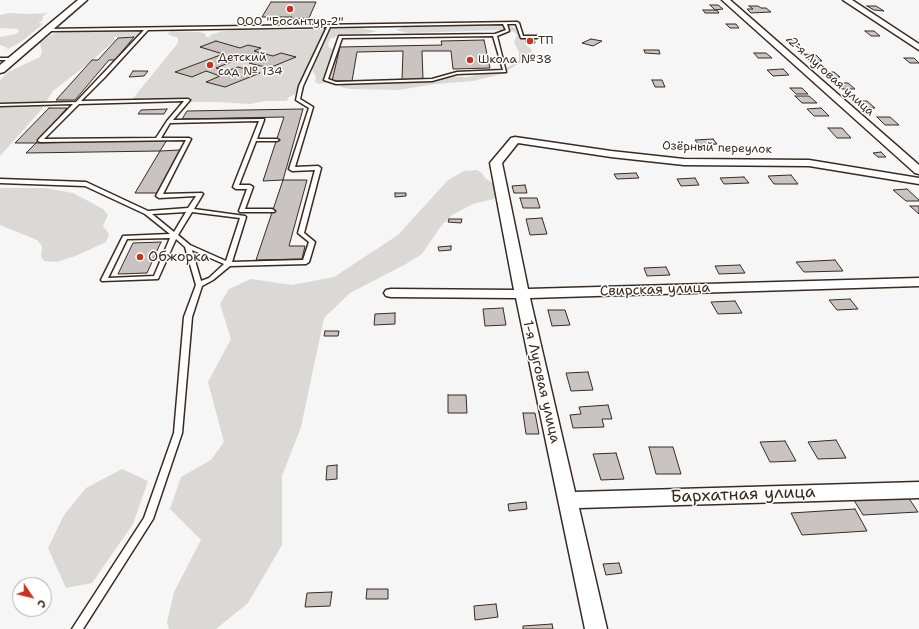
<!DOCTYPE html>
<meta charset="utf-8">
<style>
body{margin:0}
#map{position:relative;width:919px;height:629px;overflow:hidden;background:#f7f6f6;font-family:"Shantell Sans",sans-serif}
canvas{display:block}
.north{position:absolute;left:12px;top:577px;width:40px;height:40px;box-sizing:border-box;background:#fff;border:1px solid #b1aaa5;border-radius:50%;rotate:125deg;font-size:11px;font-weight:700;line-height:16px;text-align:center;color:#3b2a1e}
.north::after{content:'';display:block;margin:auto;width:14px;height:18px;background:#c8321e;clip-path:polygon(50% 0,100% 100%,50% 72%,0 100%)}
</style>
<div id="map">
<canvas width="919" height="629"></canvas>
<div class="north">С</div>
</div>
<script>
const context = document.querySelector('canvas').getContext('2d');
context.lineJoin = 'round';
function paint(path, color) { context.fillStyle = color; context.fill(path, 'evenodd'); }
const toPath = rows => new Path2D(rows.map(r => 'M' + r).join(''));
function stroke(path, color, width, dash) { context.strokeStyle = color; context.lineWidth = width; context.lineCap = dash ? 'butt' : 'round'; context.setLineDash(dash || []); context.stroke(path); }
function write(font, color, halo, rows, align = 'center') {
  context.font = font + ' "Shantell Sans",sans-serif'; context.lineWidth = 3; context.setLineDash([]); context.textBaseline = 'middle'; context.strokeStyle = halo; context.fillStyle = color; for (const [text, x, y, turn = 0] of rows) {
    context.save(); context.translate(x, y); context.rotate((+turn || 0) * Math.PI / 180); context.textAlign = isNaN(turn) ? turn : align; if (halo) context.strokeText(text, 0, 0); context.fillText(text, 0, 0); context.restore();
  }
}
const green = toPath([
 [9,13,29,14,48,13,43,16,42,21,38,22,43,24,21,42,4,51,8,48,0,45,0,37,16,34,19,31,17,29,0,28,0,15],
 [492,25,509,26,521,29,523,31,525,44,532,50,529,57,502,74,473,81,435,84,398,90,350,89,341,87,340,85,345,83,406,83,450,76,466,77,505,69,519,60,519,52,514,42,517,35,513,31,500,30,408,33,396,30,403,27],
 [355,27,377,31,364,34,341,35,330,39,328,44,329,48,342,50,335,76,326,83,319,84,315,82,316,77,311,68,300,92,289,97,287,101,265,101,250,104,218,102,130,102,178,43,178,38,167,34,171,31,200,32,206,34,205,37,210,37,210,35,219,32,233,30,294,30],
 [96,30,147,33,146,34,137,36,114,37,115,40,94,59,53,91,41,110,0,156,0,80,8,72,40,57,42,52,40,43,51,35,57,32],
 [477,170,482,173,485,178,495,185,500,195,494,199,473,204,452,215,441,226,422,254,406,264,350,293,324,318,301,427,282,476,282,545,248,603,216,629,169,629,167,622,174,592,201,540,170,509,181,477,211,460,224,442,208,382,231,339,220,304,229,289,251,279,292,285,334,277,398,235,448,180,464,171],
 [0,188,45,188,73,193,103,209,108,215,103,226,109,234,106,242,78,255,57,262,44,261,41,257,42,246,37,240,0,225],
 [122,469,148,481,133,524,92,583,66,588,48,548,64,515,86,488]
]);
const building = toPath([
 [271,2,316,2,309,18,291,19,292,17,262,17,271,2],
 [710,5,718,5,723,9,715,10,710,5],
 [749,6,758,6,761,8,766,8,771,12,751,13,747,9,753,9,749,6],
 [867,6,876,6,884,11,874,10,867,6],
 [703,10,717,10,719,13,705,13,703,10],
 [726,24,736,24,739,28,730,28,726,24],
 [865,31,874,31,880,36,871,36,865,31],
 [134,37,115,60,109,60,75,100,56,100,92,60,98,60,118,38,134,37],
 [525,38,534,38,535,43,526,43,525,38],
 [591,39,602,41,593,46,582,43,591,39],
 [794,39,800,45,792,45,786,40,794,39],
 [484,40,490,68,453,69,451,51,422,51,423,79,402,80,403,51,357,52,352,81,332,81,340,47,442,45,441,41,484,40],
 [216,41,240,48,248,45,261,48,254,51,273,56,281,53,296,57,269,68,249,63,262,57,251,54,216,68,227,71,238,67,260,73,225,87,206,82,220,76,206,71,192,77,175,72,223,54,200,47,216,41],
 [644,50,659,50,660,54,645,53,644,50],
 [754,53,766,53,772,58,758,58,754,53],
 [804,54,816,55,822,61,810,61,804,54],
 [904,58,914,58,919,63,910,63,904,58],
 [783,69,789,75,773,76,767,70,783,69],
 [133,71,148,71,144,76,129,77,133,71],
 [822,72,834,72,840,77,827,77,822,72],
 [652,80,662,80,665,87,655,87,652,80],
 [835,83,848,83,855,89,842,89,835,83],
 [790,88,802,88,808,94,796,94,790,88],
 [795,96,809,96,817,103,802,103,795,96],
 [856,101,867,101,875,108,864,108,856,101],
 [49,108,67,108,36,143,15,143,49,108],
 [821,108,829,116,814,116,807,109,821,108],
 [167,109,164,114,138,114,141,110,167,109],
 [303,109,283,180,263,181,284,117,182,119,187,111,303,109],
 [877,117,890,117,899,125,885,125,877,117],
 [828,128,842,128,851,138,837,138,828,128],
 [713,139,717,144,699,145,695,140,713,139],
 [167,140,160,151,26,153,36,143,167,140],
 [180,150,157,193,135,193,160,151,180,150],
 [881,152,886,157,878,157,873,153,881,152],
 [636,173,639,178,617,179,614,174,636,173],
 [791,175,798,184,774,184,768,176,791,175],
 [744,177,749,183,724,184,720,178,744,177],
 [695,178,699,185,681,186,677,179,695,178],
 [283,180,307,180,289,246,305,246,302,259,256,260,283,180],
 [525,185,527,193,514,193,512,186,525,185],
 [907,189,919,200,919,201,906,201,893,190,907,189],
 [395,193,406,193,406,196,395,197,395,193],
 [520,198,537,198,540,208,523,208,520,198],
 [910,206,919,206,919,214,910,206],
 [542,218,547,234,530,235,526,219,542,218],
 [449,219,462,219,461,223,448,222,449,219],
 [161,242,147,273,118,274,133,243,161,242],
 [451,246,451,250,439,251,438,247,451,246],
 [835,260,843,271,804,272,796,262,835,260],
 [740,265,745,273,719,274,715,266,740,265],
 [666,267,670,275,647,276,644,268,666,267],
 [850,299,858,309,837,310,829,300,850,299],
 [735,301,742,313,718,314,711,302,735,301],
 [503,308,506,325,485,326,483,309,503,308],
 [548,310,565,310,570,325,552,326,548,310],
 [395,313,395,324,374,325,375,314,395,313],
 [325,331,339,331,338,336,324,336,325,331],
 [588,372,593,390,571,391,566,373,588,372],
 [448,395,466,395,467,413,448,413,448,395],
 [608,405,612,419,602,419,604,427,573,428,570,415,581,414,579,407,608,405],
 [523,413,535,413,539,434,526,434,523,413],
 [836,440,846,458,818,459,808,442,836,440],
 [785,441,796,461,770,462,760,442,785,441],
 [649,447,673,447,681,474,656,474,649,447],
 [616,453,624,479,601,480,593,454,616,453],
 [337,465,337,479,326,480,327,466,337,465],
 [906,494,918,512,863,515,852,497,906,494],
 [526,502,527,509,509,511,508,504,526,502],
 [855,509,867,531,802,535,791,513,855,509],
 [619,563,622,573,606,575,603,564,619,563],
 [367,589,388,589,388,599,366,599,367,589],
 [332,592,330,606,305,607,307,593,332,592],
 [496,604,498,617,475,620,474,606,496,604],
 [552,624,553,629,523,629,523,626,552,624]
]);
const service = toPath([
 [517,22,519,23,523,36,537,36,539,37,537,38,521,38,516,24,507,24,509,31,497,36,506,72,457,74,432,81,336,84,324,80,339,36,495,34,506,30,503,24,330,27,303,86,300,99,313,107,295,167,318,166,321,168,304,233,315,242,309,262,306,264,230,266,213,280,202,286,192,317,182,433,153,519,83,629,72,629,144,518,174,433,184,317,196,285,185,247,176,239,158,279,102,281,101,280,123,236,170,234,145,214,85,186,0,183,0,179,86,182,148,211,188,208,196,196,159,198,156,196,186,140,40,142,38,141,38,140,73,104,0,106,0,104,76,102,144,30,48,31,46,30,47,29,517,22],
 [327,27,299,86,296,100,309,108,289,169,292,171,315,170,298,233,309,242,303,260,232,262,246,217,245,216,194,209,203,194,202,193,163,194,191,139,189,138,161,138,170,123,259,121,233,187,236,189,247,189,239,211,240,212,274,212,275,211,272,209,245,209,253,187,250,185,239,185,256,141,277,141,279,140,277,139,257,139,264,120,264,119,173,120,190,100,188,99,81,101,105,77,148,30,327,27],
 [493,36,503,70,457,72,432,79,336,82,328,79,342,38,493,36],
 [184,101,167,121,156,138,44,139,79,104,184,101],
 [186,212,174,232,152,214,186,212],
 [192,212,240,218,226,261,190,245,178,235,192,212],
 [170,238,154,276,108,278,127,239,170,238],
 [192,250,224,264,209,278,201,281,192,250],
 [0,58,13,58,15,59,13,60,0,60,0,58]
]);
const minor = toPath([
 [722,0,730,0,919,165,919,174,915,173,722,0],
 [843,0,852,0,919,44,919,50,843,0],
 [515,137,611,151,684,159,809,160,919,178,919,184,809,166,684,165,611,157,518,143,502,163,528,289,919,278,919,286,530,298,575,492,919,482,919,498,579,508,607,629,585,629,516,298,391,297,386,296,384,293,386,290,391,289,514,290,490,163,511,138,515,137]
]);
const tertiary = toPath([
 [78,0,87,0,4,72,0,73,0,65,78,0]
]);
const markers = [
 [290,9,4,"#c8321e"],
 [530,41,4,"#c8321e"],
 [470,60,4,"#c8321e"],
 [210,65,4,"#c8321e"],
 [140,257,4,"#c8321e"]
];
const farPoinames = [
 ["ООО \"Босантур-2\"",290,22,"center"],
 ["ТП",538,41],
 ["Детский",218,58],
 ["сад № 134",218,72],
 ["Школа №38",478,60]
];
const farStreetnames = [
 ["2-я Луговая улица",831,77,42],
 ["Озёрный переулок",717,148,2]
];
const poiNames = [
 ["Обжорка",148,257]
];
const streetNames = [
 ["Свирская улица",655,290,-2],
 ["1-я Луговая улица",541,382,77]
];
const nearStreetnames = [
 ["Бархатная улица",743,495,-2]
];
paint(green, '#dbd9d6');
paint(building, '#c9c3c1');
stroke(building, '#3b2a1e', 1);
stroke(service, '#3b2a1e', 3);
stroke(minor, '#3b2a1e', 3);
stroke(tertiary, '#3b2a1e', 3);
paint(service, '#fff');
paint(minor, '#fff');
paint(tertiary, '#fff');
for (const [x, y, r, color] of markers) { const dot = new Path2D(); dot.arc(x, y, r, 0, 2 * Math.PI); context.fillStyle = color; context.fill(dot); stroke(dot, '#fff', 1.5); }
write('12px', '#3b2a1e', '#fff', farPoinames, 'left');
write('12px', '#3b2a1e', '#fff', farStreetnames);
write('14px', '#3b2a1e', '#fff', poiNames, 'left');
write('14px', '#3b2a1e', '#fff', streetNames);
write('17px', '#3b2a1e', '#fff', nearStreetnames);
</script>
